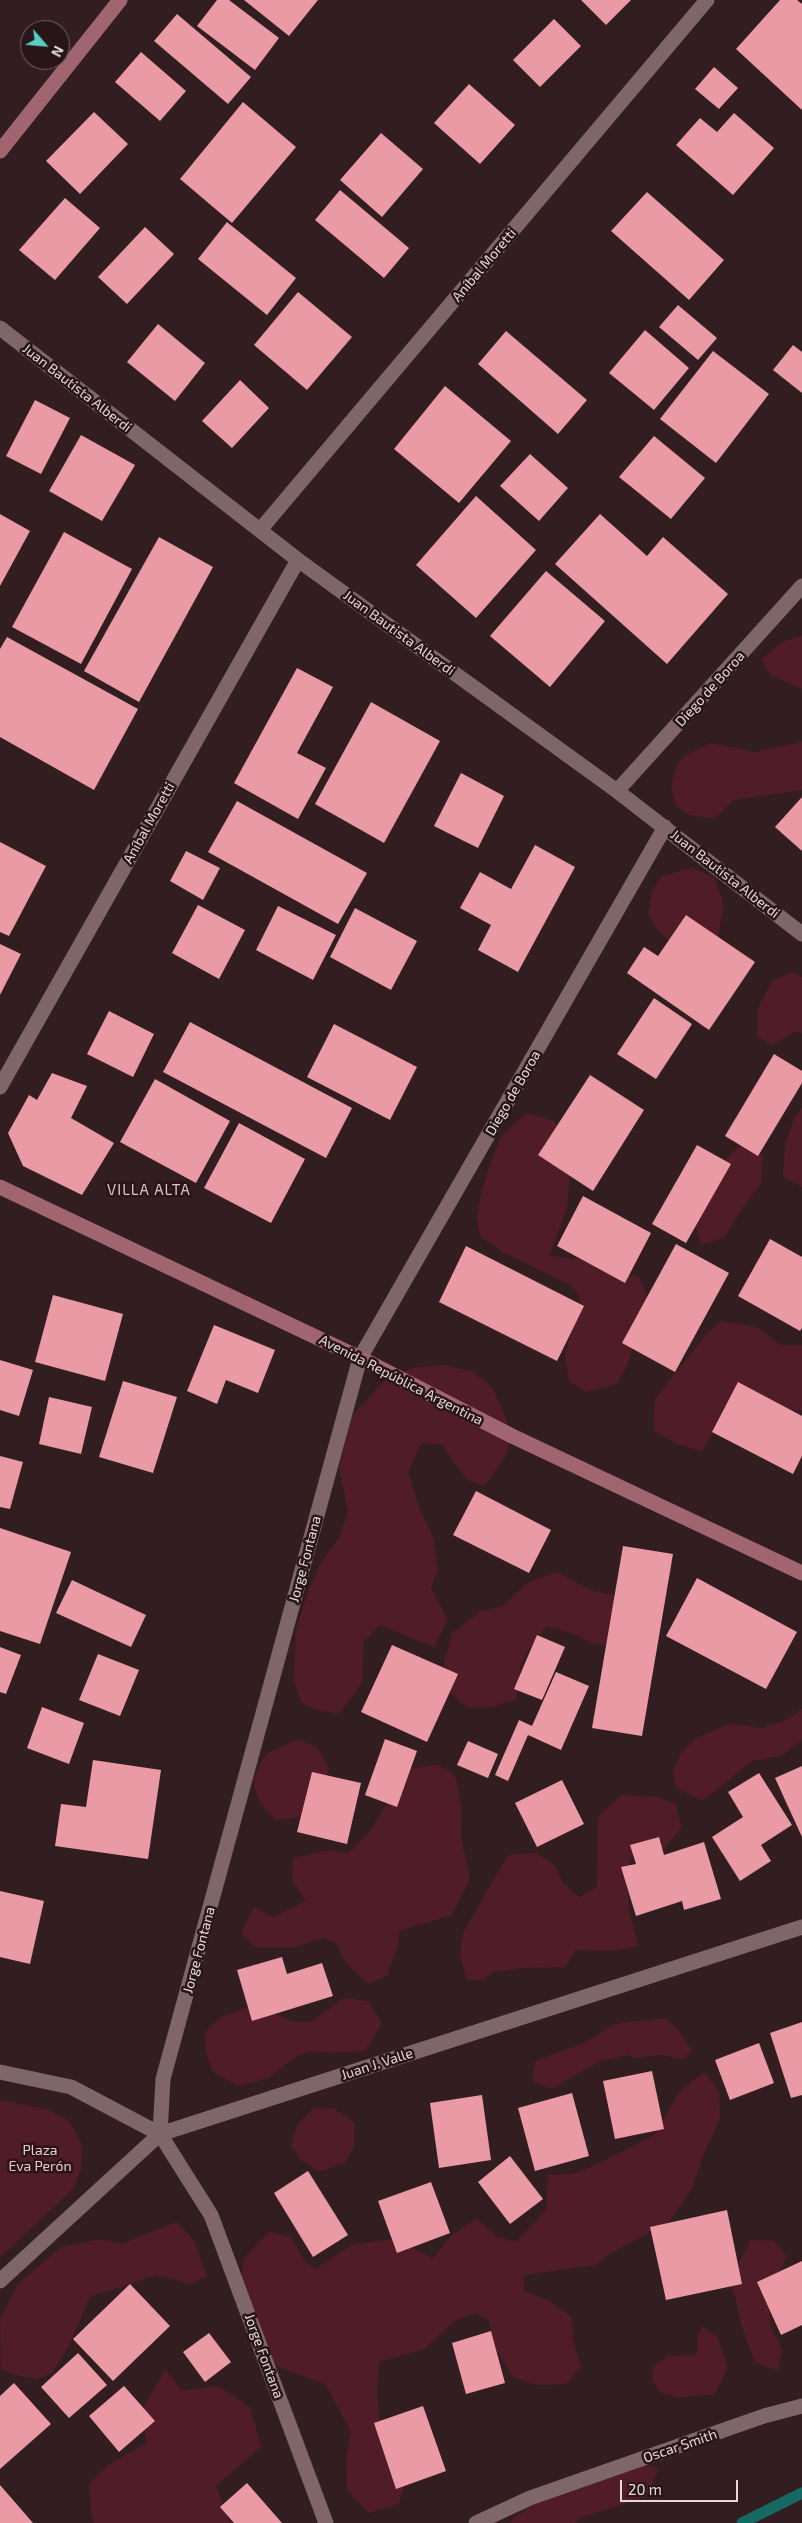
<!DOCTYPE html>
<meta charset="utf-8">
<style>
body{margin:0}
#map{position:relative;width:802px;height:2523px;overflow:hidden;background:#321e21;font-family:"Exo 2",sans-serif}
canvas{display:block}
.north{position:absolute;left:20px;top:20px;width:50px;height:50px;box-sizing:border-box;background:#281518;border:1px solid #746365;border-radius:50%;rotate:117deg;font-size:14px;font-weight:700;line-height:20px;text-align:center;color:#e6d8d9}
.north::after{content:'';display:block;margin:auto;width:18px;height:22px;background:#57cec2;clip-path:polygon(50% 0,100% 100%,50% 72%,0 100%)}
.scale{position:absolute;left:620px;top:2480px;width:118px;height:22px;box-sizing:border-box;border:2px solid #e6d8d9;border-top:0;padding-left:6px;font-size:15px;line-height:18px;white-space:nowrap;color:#e6d8d9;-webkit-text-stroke:4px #281518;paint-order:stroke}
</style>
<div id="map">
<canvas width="802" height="2523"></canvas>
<div class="north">N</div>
<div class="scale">20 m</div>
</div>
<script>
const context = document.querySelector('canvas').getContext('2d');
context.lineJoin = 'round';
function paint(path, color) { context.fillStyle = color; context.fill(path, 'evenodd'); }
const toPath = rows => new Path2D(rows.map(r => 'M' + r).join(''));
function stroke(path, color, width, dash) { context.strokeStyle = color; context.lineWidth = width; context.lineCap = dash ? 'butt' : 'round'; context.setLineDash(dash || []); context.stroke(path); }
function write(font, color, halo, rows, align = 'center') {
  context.font = font + ' "Exo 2",sans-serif'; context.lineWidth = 5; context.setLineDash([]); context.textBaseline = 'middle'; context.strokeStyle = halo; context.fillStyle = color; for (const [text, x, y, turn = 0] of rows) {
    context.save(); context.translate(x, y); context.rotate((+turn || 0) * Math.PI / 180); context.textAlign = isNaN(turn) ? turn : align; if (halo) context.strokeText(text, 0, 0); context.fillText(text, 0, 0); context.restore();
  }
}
const green = toPath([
 [802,636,802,689,771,675,761,660,782,642],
 [802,742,802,790,733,800,716,817,706,818,690,815,676,806,671,786,677,765,683,757,711,743,755,752],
 [692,868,714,877,724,905,718,936,704,946,672,943,659,932,648,914,653,889,662,876],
 [793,972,802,977,802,1033,794,1032,774,1045,757,1037,758,1008,772,981],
 [802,1108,802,1187,783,1177,785,1145,793,1120],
 [526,1113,554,1121,572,1153,567,1209,549,1256,590,1260,624,1271,640,1279,649,1300,628,1363,617,1384,586,1392,569,1381,565,1356,572,1330,582,1310,580,1298,572,1286,501,1251,480,1236,477,1217,482,1189,500,1138],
 [740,1146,762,1155,761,1184,745,1204,724,1238,702,1244,694,1224,720,1164],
 [721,1321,760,1328,780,1345,802,1345,802,1411,732,1402,701,1451,677,1444,654,1431,655,1399,706,1334],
 [445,1365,473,1372,492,1387,506,1418,509,1443,505,1457,484,1486,466,1479,442,1445,421,1443,408,1472,420,1509,433,1537,438,1569,431,1588,448,1620,434,1647,380,1625,364,1641,362,1683,339,1714,314,1709,301,1702,294,1681,296,1630,309,1589,322,1560,340,1537,348,1510,339,1468,351,1417,383,1382,413,1368],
 [557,1572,595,1592,614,1595,635,1605,619,1647,594,1644,572,1633,546,1626,521,1662,516,1699,492,1707,470,1708,460,1702,446,1688,444,1663,452,1633,481,1611,503,1606,527,1583],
 [802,1709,802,1740,781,1756,752,1761,703,1801,677,1788,675,1784,673,1771,681,1753,696,1738,730,1724,763,1728,786,1720],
 [298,1739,317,1747,329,1769,314,1802,301,1817,276,1820,258,1800,253,1779,266,1754],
 [439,1765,455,1775,462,1810,461,1838,470,1879,452,1915,399,1931,399,1942,387,1976,368,1984,346,1963,337,1944,325,1938,295,1947,254,1947,241,1932,254,1908,273,1917,306,1901,292,1880,293,1858,329,1850,348,1854,370,1831,407,1769],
 [621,1795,656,1797,675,1804,682,1828,661,1852,646,1845,630,1859,628,1905,638,1945,616,1951,576,1950,565,1967,524,1968,494,1972,483,1980,467,1980,460,1953,464,1931,508,1855,537,1853,555,1866,563,1883,579,1897,597,1887,598,1817],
 [344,1998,368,2001,382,2023,365,2051,329,2053,313,2051,297,2056,268,2078,238,2086,213,2072,206,2053,205,2032,221,2017,254,2005,294,2022,311,2022],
 [665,2018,677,2028,692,2050,683,2059,662,2055,635,2058,628,2055,600,2061,551,2089,532,2081,535,2061,584,2043,615,2024],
 [704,2072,719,2092,720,2119,704,2153,692,2189,668,2222,608,2255,596,2265,524,2275,525,2291,549,2301,572,2317,573,2340,581,2367,566,2384,536,2385,513,2377,494,2346,489,2320,474,2313,455,2321,424,2349,379,2362,377,2393,380,2424,406,2481,399,2504,369,2513,347,2490,346,2459,351,2432,325,2384,281,2368,255,2349,241,2285,244,2258,269,2232,291,2237,304,2260,316,2269,351,2245,393,2239,433,2258,453,2234,477,2219,498,2237,516,2242,546,2210,548,2175,573,2174,600,2163,654,2135,680,2091],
 [0,2100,50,2110,70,2122,82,2144,81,2169,73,2189,0,2258],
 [314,2108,335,2109,354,2122,354,2147,345,2163,325,2170,317,2170,301,2160,291,2145,297,2125],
 [177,2222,194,2241,207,2276,190,2284,157,2275,90,2297,70,2344,52,2373,37,2379,19,2376,1,2369,0,2319,18,2284,61,2247,100,2239,121,2244],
 [751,2240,774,2241,787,2256,772,2286,770,2324,782,2350,778,2371,755,2362,741,2325,736,2298,731,2287,740,2260],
 [702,2326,717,2337,728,2366,715,2394,677,2398,660,2392,652,2380,653,2366,669,2356,697,2355,697,2337],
 [165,2369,182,2391,218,2386,250,2407,261,2447,216,2486,230,2523,94,2523,91,2515,89,2484,108,2465,147,2443,141,2413],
 [635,2461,659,2469,646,2497,582,2517,575,2523,509,2523,531,2505]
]);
const stream = toPath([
 [742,2523,802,2493]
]);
const building = toPath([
 [217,0,229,0,279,38,255,70,197,26],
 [244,0,318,0,289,36],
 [581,0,631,0,606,25],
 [780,0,797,0,802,4,802,110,736,49],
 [177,14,251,77,228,104,154,41],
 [554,19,581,46,540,87,513,60],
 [141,52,186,91,160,121,115,82],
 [714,67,738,88,719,109,695,89],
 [469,84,515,125,480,164,434,123],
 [243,102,296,147,232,223,180,179],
 [94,112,128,144,80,194,46,161],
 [734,113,774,148,733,195,676,145,700,118,717,132],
 [381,133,423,169,382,217,340,180],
 [340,190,409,248,384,278,315,220],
 [647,192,724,260,689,300,611,231],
 [65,198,100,228,55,280,19,250],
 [227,222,296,278,267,315,198,259],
 [145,227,174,254,127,304,98,277],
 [298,292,352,337,307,390,254,345],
 [678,305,717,338,698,360,659,327],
 [158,324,205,363,175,401,127,362],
 [645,330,689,368,654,410,609,373],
 [506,331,587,400,558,434,478,364],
 [793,345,802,352,802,393,773,370],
 [713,351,769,394,716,463,660,419],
 [240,380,269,408,232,448,202,421],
 [445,386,511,441,459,503,394,449],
 [35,400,70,418,41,474,6,456],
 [81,435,135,465,102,521,49,491],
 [654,436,705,478,671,519,619,477],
 [530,454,568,488,539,521,500,486],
 [476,496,536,550,476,618,416,565],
 [0,514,30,531,0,586],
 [600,514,647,556,663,537,728,594,667,664,555,564],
 [64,532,132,569,81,664,12,627],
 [159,537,213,567,139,702,84,671],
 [546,571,605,621,550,687,490,636],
 [7,637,138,709,94,790,0,737,0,649],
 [297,668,333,687,297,753,326,768,298,819,234,783],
 [371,702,440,741,384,843,315,804],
 [461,773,504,796,478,848,434,826],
 [802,797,802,851,775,827],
 [237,801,367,873,338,924,208,852],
 [0,842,46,866,9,936,0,932],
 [535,845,575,867,518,972,478,950,491,925,460,908,480,872,511,889],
 [186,851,220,868,203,900,170,881],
 [198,905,245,930,219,979,172,953],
 [278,906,336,935,313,980,256,950],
 [355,908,417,941,391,990,330,957],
 [686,915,755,962,709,1030,627,973,644,947,658,956],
 [0,944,21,954,0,995],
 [654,998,692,1024,656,1079,617,1054],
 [109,1011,154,1034,133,1077,87,1054],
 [190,1022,352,1108,326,1158,163,1072],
 [334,1024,417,1067,390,1120,307,1077],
 [774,1054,802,1071,802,1083,758,1156,725,1136],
 [52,1073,87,1086,71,1118,114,1143,82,1195,23,1166,8,1133,29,1095,37,1100],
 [590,1075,644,1110,593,1191,538,1155],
 [155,1079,230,1121,196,1183,120,1142],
 [239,1123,305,1159,271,1223,204,1188],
 [697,1145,731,1164,686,1243,652,1224],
 [583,1196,651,1233,625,1283,557,1246],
 [770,1239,802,1257,802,1328,800,1331,738,1296],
 [676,1244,729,1273,675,1372,622,1343],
 [466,1246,584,1306,557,1361,439,1302],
 [53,1295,123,1314,105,1381,35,1362],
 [214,1325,275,1350,258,1393,226,1380,217,1404,187,1391],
 [0,1360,33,1370,19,1416,0,1410],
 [123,1381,177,1397,153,1473,99,1457],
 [738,1382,802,1416,802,1456,793,1474,712,1432],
 [49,1397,92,1407,81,1454,39,1444],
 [0,1456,23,1462,10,1509,0,1507],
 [476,1491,551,1530,529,1573,453,1535],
 [0,1528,71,1552,40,1644,0,1631],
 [623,1546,673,1554,642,1736,592,1728],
 [697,1578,797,1632,766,1689,666,1636],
 [72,1580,146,1615,131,1647,56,1613],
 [537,1635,565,1647,542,1700,514,1689],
 [392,1645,458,1674,427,1742,361,1712],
 [0,1647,21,1655,6,1694,0,1692],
 [98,1654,139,1670,120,1716,79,1700],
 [556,1672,589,1686,561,1750,528,1735,508,1781,495,1775,519,1720,532,1726],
 [42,1707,84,1723,69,1764,27,1748],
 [385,1739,417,1751,397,1807,365,1795],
 [468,1741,498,1754,488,1778,457,1765],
 [93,1760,161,1770,148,1859,55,1846,61,1804,86,1807],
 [802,1766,802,1837,775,1778],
 [312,1772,361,1783,347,1844,297,1832],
 [759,1773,792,1825,761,1845,771,1861,740,1881,712,1837,743,1817,728,1792],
 [562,1780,584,1824,537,1847,515,1803],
 [659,1837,664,1855,704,1842,721,1899,684,1910,682,1901,636,1916,621,1867,636,1864,630,1845],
 [0,1891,44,1901,30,1964,0,1957],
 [282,1957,287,1974,322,1963,333,1996,252,2021,237,1970],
 [802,2022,802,2095,791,2098,770,2033],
 [759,2043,774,2083,730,2100,715,2060],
 [652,2071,664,2129,615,2139,603,2081],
 [572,2093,589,2156,535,2171,518,2108],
 [482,2095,491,2160,439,2168,430,2103],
 [510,2156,543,2199,510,2224,478,2182],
 [308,2171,348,2235,313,2257,274,2193],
 [431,2182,450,2233,397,2253,378,2201],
 [727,2210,742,2284,666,2300,650,2227],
 [802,2261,802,2325,781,2335,757,2282],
 [130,2284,170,2326,113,2381,73,2339],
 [491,2331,505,2383,466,2394,452,2343],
 [209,2333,231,2362,205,2382,183,2352],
 [78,2353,107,2385,69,2418,41,2387],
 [14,2383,51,2424,0,2469,0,2396],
 [124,2386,155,2421,119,2452,89,2416],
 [423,2406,446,2471,396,2489,374,2423],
 [247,2483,282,2523,234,2523,220,2507],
 [0,2485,33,2523,0,2523]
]);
const street = toPath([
 [0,328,298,560,617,791,802,934],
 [260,530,707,0],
 [617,791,802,586],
 [0,1087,298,560],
 [0,2072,71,2087,160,2134],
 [0,2281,160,2134,802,1927],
 [326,2523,211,2215,160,2134,163,2079,360,1358,665,827],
 [476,2523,530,2498,764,2416,802,2406]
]);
const secondary = toPath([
 [0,151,120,0],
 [0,1187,360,1358,512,1436,802,1573]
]);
const streetNames = [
 ["Aníbal Moretti",484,265,-50],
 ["Juan Bautista Alberdi",77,388,38],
 ["Juan Bautista Alberdi",399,633,36],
 ["Diego de Boroa",710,689,-48],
 ["Aníbal Moretti",149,823,-61],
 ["Juan Bautista Alberdi",725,874,38],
 ["Diego de Boroa",513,1093,-60],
 ["Avenida República Argentina",401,1380,27],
 ["Jorge Fontana",305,1559,-75],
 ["Jorge Fontana",199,1950,-75],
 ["Juan J. Valle",377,2064,-18],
 ["Jorge Fontana",264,2356,70],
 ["Oscar Smith",680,2446,-19]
];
const parkNames = [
 ["Plaza",40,2150],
 ["Eva Perón",40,2166]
];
const neighbourhoodNames = [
 ["VILLA ALTA",149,1190]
];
paint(green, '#501c27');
stroke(stream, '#146a63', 11);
paint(building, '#ea9aa5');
stroke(street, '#7e6669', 15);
stroke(secondary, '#a16570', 15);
write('14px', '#e6d8d9', '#281518', streetNames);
write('14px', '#f3c6cb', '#281518', parkNames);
context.letterSpacing = '1px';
write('15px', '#dfc4c6', '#281518', neighbourhoodNames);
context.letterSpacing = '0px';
</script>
